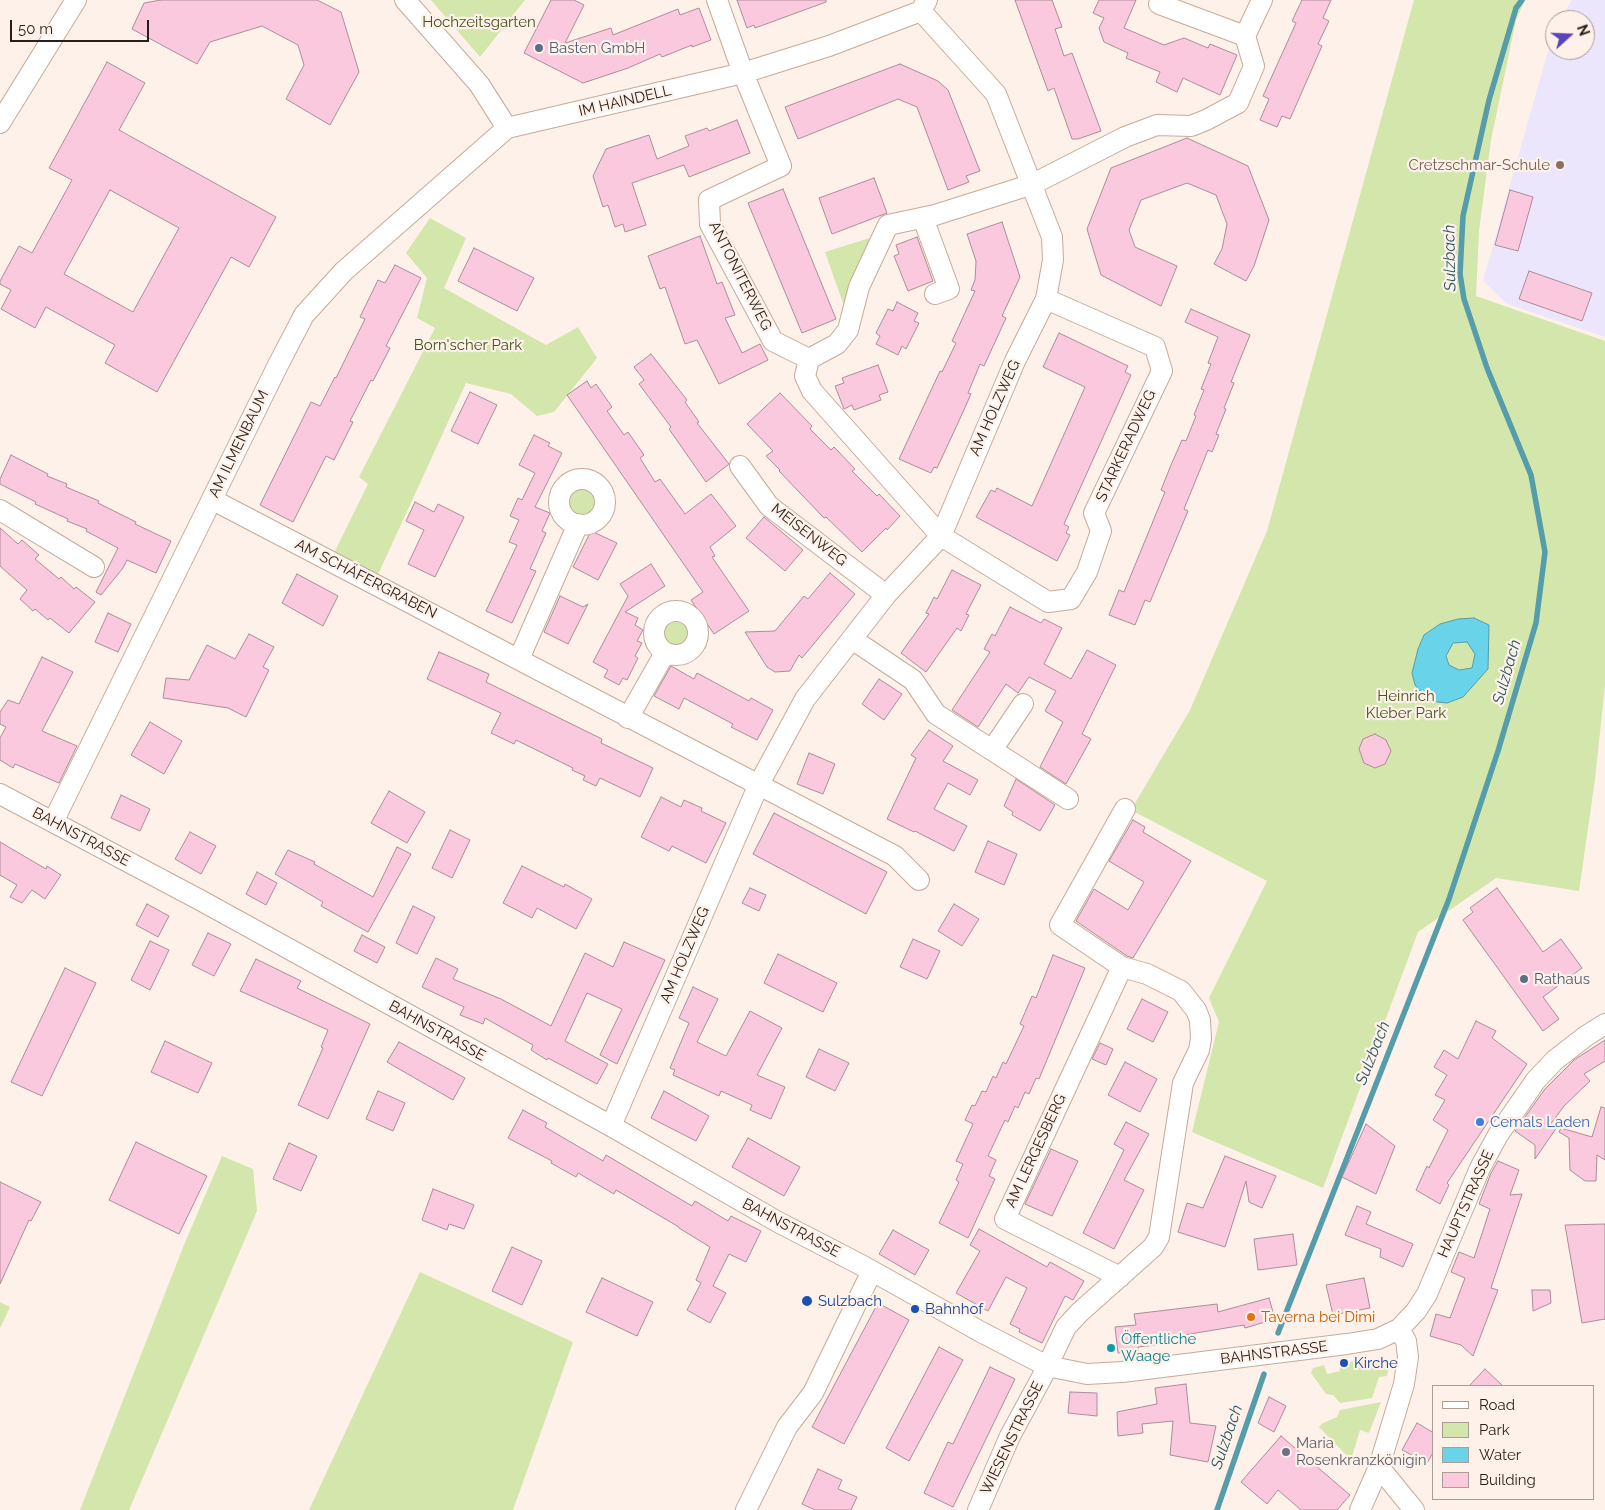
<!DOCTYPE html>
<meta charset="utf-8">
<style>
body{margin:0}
#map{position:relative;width:1605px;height:1510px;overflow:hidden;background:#fef1e9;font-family:Raleway,sans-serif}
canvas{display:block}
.legend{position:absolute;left:1432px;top:1385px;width:162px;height:115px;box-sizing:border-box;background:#fef1e9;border:1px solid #a99d95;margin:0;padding:6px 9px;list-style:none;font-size:15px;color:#2a1f18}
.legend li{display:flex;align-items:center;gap:10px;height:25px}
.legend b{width:25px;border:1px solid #a99d95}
.north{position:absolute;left:1545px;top:10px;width:50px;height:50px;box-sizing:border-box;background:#fef1e9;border:1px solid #a99d95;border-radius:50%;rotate:70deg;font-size:14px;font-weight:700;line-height:20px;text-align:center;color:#2a1f18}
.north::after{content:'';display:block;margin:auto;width:18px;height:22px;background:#5b43bb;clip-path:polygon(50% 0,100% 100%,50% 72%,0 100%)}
.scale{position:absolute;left:10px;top:20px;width:139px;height:22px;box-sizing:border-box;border:2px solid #2a1f18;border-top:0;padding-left:6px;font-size:15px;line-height:18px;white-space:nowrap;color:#2a1f18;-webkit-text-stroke:4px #fef1e9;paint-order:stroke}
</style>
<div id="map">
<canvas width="1605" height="1510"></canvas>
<ul class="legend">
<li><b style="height:6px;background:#fff"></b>Road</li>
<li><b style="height:14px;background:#d3e6ab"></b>Park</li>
<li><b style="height:14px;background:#68d3e9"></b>Water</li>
<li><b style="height:14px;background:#fbc9dd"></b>Building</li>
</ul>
<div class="north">N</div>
<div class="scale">50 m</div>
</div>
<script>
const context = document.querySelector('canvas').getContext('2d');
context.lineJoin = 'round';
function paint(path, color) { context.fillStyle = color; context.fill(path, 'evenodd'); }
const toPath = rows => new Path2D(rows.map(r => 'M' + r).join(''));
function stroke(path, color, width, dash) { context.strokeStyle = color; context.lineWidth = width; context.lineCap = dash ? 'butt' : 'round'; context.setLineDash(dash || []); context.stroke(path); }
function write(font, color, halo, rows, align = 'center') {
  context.font = font + ' Raleway,sans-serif'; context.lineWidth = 4.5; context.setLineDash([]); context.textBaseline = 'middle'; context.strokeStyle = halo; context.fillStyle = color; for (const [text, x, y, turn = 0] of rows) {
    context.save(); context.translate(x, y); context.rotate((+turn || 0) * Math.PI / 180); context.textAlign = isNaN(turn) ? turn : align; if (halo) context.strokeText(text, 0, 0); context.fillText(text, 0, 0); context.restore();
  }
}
const education = toPath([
 [1572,0,1605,0,1605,337,1507,304,1483,281,1555,26,1555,50,1585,50,1585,20,1559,20]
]);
const green = toPath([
 [431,0,525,0,480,57],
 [1414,0,1525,0,1516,20,1491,140,1479,231,1476,296,1605,341,1605,685,1595,779,1579,891,1496,878,1418,932,1323,1188,1192,1132,1219,1022,1209,998,1267,881,1131,810,1190,710,1267,531],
 [430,218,466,238,444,288,546,345,578,327,597,358,554,412,537,416,511,394,466,383,375,581,333,555,368,484,359,477,435,328,417,318,427,278,406,253],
 [870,238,844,306,825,252],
 '569 502a13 13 0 1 1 26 0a13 13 0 1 1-26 0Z',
 '663 635a13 13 0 1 1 26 0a13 13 0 1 1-26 0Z',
 [222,1156,253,1169,257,1211,129,1510,80,1510,184,1245],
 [420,1272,573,1342,513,1510,309,1510],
 [0,1302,10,1307,0,1328],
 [1382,1358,1388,1362,1389,1367,1387,1376,1379,1377,1372,1398,1340,1403,1333,1395,1326,1394,1311,1373,1313,1368,1324,1365,1327,1374,1340,1371,1339,1363],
 [1381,1402,1369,1433,1360,1430,1351,1460,1319,1427,1323,1423,1337,1417,1340,1410]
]);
const water = toPath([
 [1474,618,1489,625,1488,669,1463,697,1447,703,1429,701,1415,685,1412,673,1418,649,1424,635,1440,624,1458,619,1474,618],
 [1467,642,1475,654,1472,668,1459,670,1449,665,1446,656,1453,643,1467,642]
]);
const stream = toPath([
 [1278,1333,1449,899,1498,751,1536,623,1545,552,1531,475,1487,368,1464,299,1460,274,1463,216,1489,100,1516,8,1522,0],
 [1217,1510,1264,1374]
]);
const building = toPath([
 [161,0,317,0,341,12,359,72,330,125,286,99,304,65,298,45,262,26,210,42,197,64,132,29,144,3,161,0],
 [551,0,574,0,584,5,565,43,611,28,613,35,678,9,680,15,699,8,711,40,692,47,692,45,662,57,660,54,628,68,583,83,524,53,551,0],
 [737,0,826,0,826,2,755,28,754,25,747,28,737,0],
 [1015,0,1052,0,1062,27,1055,29,1064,56,1072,53,1101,131,1078,139,1072,139,1054,88,1048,91,1015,0],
 [1099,0,1136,0,1124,28,1164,45,1184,38,1208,48,1210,44,1237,55,1220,95,1183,78,1177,92,1156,82,1160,72,1126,58,1128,53,1104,42,1099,28,1104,18,1093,13,1099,0],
 [1302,0,1331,0,1323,18,1329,21,1318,44,1322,46,1290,119,1282,116,1277,127,1260,120,1269,99,1263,96,1296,23,1292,21,1302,0],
 [107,62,145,83,119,130,276,217,249,267,231,257,157,392,105,363,115,345,46,307,35,328,1,309,11,290,0,284,0,281,19,246,32,253,72,180,49,168,107,62],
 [110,190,179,228,133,312,64,274,110,190],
 [900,64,938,81,948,90,980,171,966,176,969,182,948,190,917,107,898,99,798,139,785,107,900,64],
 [737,120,750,153,689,177,684,165,632,183,646,225,625,232,623,224,615,227,608,205,603,207,593,176,606,149,649,135,657,159,689,146,685,136,707,128,709,131,737,120],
 [1187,138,1248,166,1269,220,1254,266,1246,281,1214,264,1222,249,1227,224,1216,195,1187,183,1141,200,1129,230,1135,247,1177,266,1161,306,1101,275,1087,229,1111,168,1187,138],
 [874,178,887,213,832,234,819,198,874,178],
 [783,189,836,319,802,333,748,203,783,189],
 [1510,190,1533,197,1518,251,1495,245,1510,190],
 [1002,222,1020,277,1002,316,1006,318,984,366,980,364,968,393,971,394,958,423,937,468,934,467,931,473,899,459,940,371,942,372,956,343,952,341,975,291,971,290,975,280,976,261,967,234,1002,222],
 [700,236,717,284,722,282,735,315,725,318,742,353,760,344,768,360,719,384,697,340,685,344,665,287,660,289,648,256,700,236],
 [917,237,933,281,908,291,894,256,899,254,896,245,917,237],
 [474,248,534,278,517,311,458,281,474,248],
 [395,265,421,278,386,346,390,348,373,381,371,380,350,421,353,422,334,460,326,456,293,522,260,505,311,402,320,406,335,377,336,378,365,319,360,317,378,280,385,283,395,265],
 [1529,271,1592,293,1582,321,1519,299,1529,271],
 [897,302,918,313,914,321,919,323,906,349,902,346,898,355,876,344,880,336,876,333,888,309,893,311,897,302],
 [1191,309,1250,335,1231,382,1234,383,1224,408,1226,409,1216,434,1219,435,1212,452,1208,450,1184,509,1188,511,1150,602,1145,600,1135,625,1109,615,1119,590,1124,592,1165,492,1161,490,1171,465,1182,440,1186,441,1196,416,1194,415,1204,390,1201,389,1211,364,1208,363,1218,337,1185,322,1191,309],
 [1059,333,1128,366,1125,372,1131,375,1064,524,1069,527,1066,533,1070,535,1057,561,976,517,991,490,995,492,997,488,1032,506,1066,430,1085,387,1043,367,1059,333],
 [651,354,687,400,685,402,699,422,697,423,729,464,706,482,669,429,671,427,639,384,644,380,634,367,651,354],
 [878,365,888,392,879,395,881,400,854,410,852,405,844,409,835,386,844,383,842,378,878,365],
 [587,381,591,388,596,384,612,407,607,411,624,435,628,432,644,455,640,458,655,482,660,479,685,514,711,494,736,526,710,547,715,556,712,557,749,611,714,634,691,600,703,592,567,395,587,381],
 [470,392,497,405,478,444,451,431,470,392],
 [780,393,812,426,810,429,831,450,834,447,855,469,852,471,877,496,879,494,900,516,887,530,886,528,862,552,826,517,824,518,779,471,780,470,766,456,773,451,747,424,780,393],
 [534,435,550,443,548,446,562,453,535,507,550,513,542,531,546,533,530,569,536,571,512,623,486,611,517,545,509,542,519,520,510,516,518,498,522,500,535,473,519,465,534,435],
 [11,455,48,474,47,476,67,484,66,487,99,501,98,503,136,522,135,524,171,541,156,573,127,560,123,568,101,595,96,592,118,548,86,531,87,529,67,521,68,519,35,504,36,502,0,484,0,479,11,455],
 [415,502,434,512,438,504,464,517,435,577,408,564,424,530,406,521,415,502],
 [764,517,803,550,785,571,746,538,764,517],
 [0,528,18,544,22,540,39,555,35,559,59,579,61,577,74,589,76,587,95,602,69,633,50,618,48,620,35,609,33,611,20,599,27,590,0,566,0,528],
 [591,531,617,543,598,580,573,567,591,531],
 [651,564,665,586,625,612,638,618,635,625,643,630,637,641,642,643,635,656,638,658,627,680,623,678,619,685,604,677,608,670,593,662,628,596,620,584,651,564],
 [952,570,981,585,966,614,969,615,961,631,957,628,926,672,901,653,929,614,926,613,934,597,937,599,952,570],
 [830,573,855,594,802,658,799,655,790,671,775,672,767,667,745,632,775,631,804,596,808,599,830,573],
 [297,574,338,596,323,626,282,603,297,574],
 [560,596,583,607,588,604,568,644,544,632,560,596],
 [1010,607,1041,623,1044,619,1062,628,1044,664,1071,679,1087,650,1116,665,1082,734,1091,739,1066,784,1040,767,1063,722,1045,711,1056,691,1029,677,1018,693,1006,684,978,727,952,710,990,652,984,649,992,634,995,636,1010,607],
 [108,613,131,624,118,652,95,642,108,613],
 [249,634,274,647,263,667,269,670,246,717,228,708,163,698,166,678,189,680,207,645,235,659,249,634],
 [439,652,489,674,486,682,602,739,601,743,653,768,640,797,600,778,596,786,583,780,585,776,572,770,573,768,516,740,514,744,491,733,501,713,427,679,439,652],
 [42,657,73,672,42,731,77,746,59,783,15,764,13,768,0,760,0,738,6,727,0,724,0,712,8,700,19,704,42,657],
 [671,666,694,679,697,673,749,701,751,698,773,710,757,740,731,727,733,724,684,698,679,709,654,696,671,666],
 [879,679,902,694,884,720,862,704,879,679],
 [150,722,182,741,164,774,131,755,150,722],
 [929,730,953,746,943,761,978,780,970,795,948,783,934,809,967,826,954,851,915,831,914,832,887,819,916,758,911,755,929,730],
 [1375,734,1386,740,1391,751,1385,764,1375,768,1364,763,1359,749,1363,739,1375,734],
 [809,753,835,764,823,794,797,784,809,753],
 [1016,779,1055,805,1040,831,1012,815,1013,812,1004,806,1016,779],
 [389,791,425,812,407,843,371,823,389,791],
 [121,795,150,809,140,831,111,818,121,795],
 [661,797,681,807,684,800,702,808,701,811,726,823,706,863,672,846,669,851,641,837,661,797],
 [774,813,887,872,866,914,753,854,774,813],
 [1133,820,1145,827,1143,832,1191,861,1133,958,1127,956,1076,921,1094,889,1128,910,1144,882,1109,861,1133,820],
 [450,830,470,840,452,878,432,868,450,830],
 [190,832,216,846,201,874,175,859,190,832],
 [988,841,1017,854,1004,885,975,872,988,841],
 [0,842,46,869,47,866,61,875,45,899,32,890,22,903,10,897,17,885,0,875,0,842],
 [397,847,411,854,368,932,321,906,323,902,275,874,288,850,315,862,314,864,373,897,397,847],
 [522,866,564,887,565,884,592,899,576,929,537,908,532,918,503,903,522,866],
 [257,872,277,883,266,905,246,894,257,872],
 [750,888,766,895,759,911,742,903,750,888],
 [1497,888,1543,952,1561,939,1582,968,1543,997,1559,1019,1543,1031,1463,920,1473,912,1470,908,1497,888],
 [147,904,169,916,158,937,136,925,147,904],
 [954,904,979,919,962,946,938,931,954,904],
 [413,906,435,917,417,954,396,943,413,906],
 [208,933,231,944,214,976,192,965,208,933],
 [362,935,385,947,377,963,354,951,362,935],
 [913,939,940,951,927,979,900,967,913,939],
 [150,941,169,950,150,990,131,980,150,941],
 [624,942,665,960,617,1064,600,1055,622,1009,587,993,565,1041,608,1064,597,1084,548,1058,547,1060,531,1050,533,1045,485,1018,483,1024,460,1015,464,1007,422,987,436,958,458,969,453,979,501,999,551,1026,585,953,613,967,624,942],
 [778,954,837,983,823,1012,764,983,778,954],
 [1053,955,1085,968,1039,1079,1036,1078,1029,1094,1025,1092,1018,1108,1015,1106,1008,1122,1005,1120,988,1156,996,1160,989,1176,995,1179,968,1238,939,1223,959,1182,956,1180,963,1164,956,1161,973,1124,965,1120,972,1105,975,1106,982,1091,986,1092,993,1076,996,1078,1003,1062,1006,1064,1024,1026,1020,1024,1032,996,1036,998,1053,955],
 [256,959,301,981,297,988,370,1024,328,1119,298,1105,323,1048,321,1047,328,1030,240,991,256,959],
 [65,968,96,983,42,1096,11,1082,65,968],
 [693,987,718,999,697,1042,726,1056,750,1011,782,1028,757,1075,785,1087,771,1119,750,1110,752,1105,721,1091,719,1096,673,1075,675,1070,670,1068,689,1023,679,1018,693,987],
 [1142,999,1168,1012,1153,1042,1127,1029,1142,999],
 [1476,1021,1496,1031,1492,1038,1527,1064,1447,1183,1449,1185,1440,1204,1416,1190,1427,1166,1429,1168,1448,1130,1433,1120,1445,1100,1435,1095,1447,1075,1434,1067,1444,1050,1458,1059,1476,1021],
 [1605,1040,1605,1061,1584,1074,1590,1081,1564,1106,1550,1125,1557,1127,1535,1159,1535,1145,1515,1131,1545,1089,1574,1060,1605,1040],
 [165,1041,212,1063,198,1093,151,1072,165,1041],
 [399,1042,465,1078,453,1100,387,1062,399,1042],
 [1100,1043,1113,1049,1106,1065,1092,1059,1100,1043],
 [819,1049,849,1063,835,1091,806,1077,819,1049],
 [1125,1062,1157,1079,1140,1112,1108,1095,1125,1062],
 [378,1091,405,1103,393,1131,366,1119,378,1091],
 [664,1091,709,1116,696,1141,651,1118,664,1091],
 [1601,1107,1605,1108,1605,1160,1597,1155,1596,1181,1585,1181,1570,1170,1569,1138,1559,1132,1561,1128,1592,1137,1601,1107],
 [523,1110,547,1123,545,1127,603,1161,606,1155,692,1206,695,1201,728,1221,731,1216,761,1231,746,1262,729,1254,713,1286,726,1293,710,1323,687,1310,701,1283,696,1280,710,1247,679,1228,679,1227,616,1190,614,1194,578,1173,576,1177,551,1163,552,1161,508,1138,523,1110],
 [1126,1122,1149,1134,1124,1180,1144,1190,1114,1249,1083,1233,1124,1150,1114,1144,1126,1122],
 [1366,1124,1395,1146,1376,1194,1342,1177,1366,1124],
 [748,1138,800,1167,784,1196,732,1167,748,1138],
 [136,1142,207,1176,179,1234,109,1200,136,1142],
 [289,1143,317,1156,301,1191,273,1179,289,1143],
 [1051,1149,1078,1161,1052,1216,1025,1204,1051,1149],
 [1225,1156,1276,1176,1262,1208,1249,1202,1246,1181,1225,1247,1178,1232,1187,1203,1203,1208,1225,1156],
 [1498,1161,1519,1170,1510,1195,1522,1194,1491,1288,1498,1290,1473,1356,1461,1345,1430,1336,1436,1314,1450,1318,1465,1278,1451,1272,1459,1252,1474,1258,1490,1209,1479,1204,1491,1173,1498,1161],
 [0,1182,41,1202,31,1221,29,1220,0,1284,0,1182],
 [433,1189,474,1205,464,1229,449,1224,447,1230,422,1220,433,1189],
 [1357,1206,1371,1212,1366,1224,1413,1244,1403,1267,1380,1257,1381,1249,1345,1235,1357,1206],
 [1605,1224,1605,1319,1582,1323,1565,1225,1605,1224],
 [979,1229,1047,1267,1050,1262,1084,1281,1073,1300,1065,1296,1042,1343,1019,1332,1020,1329,1010,1324,1027,1288,1006,1277,988,1311,956,1293,980,1251,970,1245,979,1229],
 [893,1230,929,1250,915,1275,879,1254,893,1230],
 [1293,1234,1297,1265,1258,1270,1254,1239,1293,1234],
 [512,1247,542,1261,522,1305,492,1291,512,1247],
 [602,1278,653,1302,637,1336,586,1312,602,1278],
 [1364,1278,1370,1308,1333,1315,1326,1285,1364,1278],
 [1532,1290,1550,1290,1551,1303,1533,1311,1532,1290],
 [1269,1298,1275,1319,1245,1328,1244,1325,1172,1337,1173,1343,1138,1347,1138,1351,1118,1353,1115,1327,1136,1325,1134,1314,1217,1304,1218,1312,1269,1298],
 [878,1303,909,1320,844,1444,812,1427,878,1303],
 [939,1347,963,1360,909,1461,886,1448,939,1347],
 [990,1367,1015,1379,953,1507,924,1493,948,1442,953,1444,990,1367],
 [1485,1369,1503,1386,1469,1386,1485,1369],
 [1186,1384,1190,1423,1216,1426,1208,1462,1170,1455,1173,1421,1142,1424,1143,1433,1118,1436,1117,1412,1157,1404,1155,1388,1186,1384],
 [1070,1392,1097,1393,1097,1416,1068,1413,1070,1392],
 [1269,1397,1286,1406,1274,1432,1258,1423,1269,1397],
 [1417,1423,1434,1433,1434,1451,1427,1463,1402,1450,1417,1423],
 [1281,1436,1350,1495,1337,1510,1301,1510,1278,1490,1267,1504,1241,1482,1281,1436],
 [818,1469,842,1480,838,1489,857,1497,851,1510,815,1510,802,1504,818,1469]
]);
const minor = toPath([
 [405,0,479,84,507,128],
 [717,0,743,73,781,166,709,200,710,224,773,341,809,359],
 [1159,4,1245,36],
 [0,123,76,0],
 [923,218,949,289,935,294],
 [1046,299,1155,347,1162,371,1094,513,1101,531,1087,572,1071,599,1048,602,941,536,812,391,805,376,809,359,837,344,848,330,859,287,888,225,935,215,1033,184,1125,137,1157,125,1191,126,1206,120,1238,103,1254,66,1245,36,1262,0],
 [740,466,769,506,886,595],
 '559 502a23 23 0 1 1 46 0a23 23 0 1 1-46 0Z',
 [213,500,895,856,919,880],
 [0,510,94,567],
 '654 633a22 22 0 1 1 44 0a22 22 0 1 1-44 0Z',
 [852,639,913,680,936,714,1068,799],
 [519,659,578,524],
 [628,718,665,653],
 [992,750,1023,704],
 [0,794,200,900,611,1126,778,1222,865,1267,981,1332,1047,1366,1087,1374,1122,1372,1347,1344,1378,1339,1399,1329,1416,1311,1427,1294,1480,1168,1498,1135,1536,1080,1555,1060,1586,1036,1605,1024],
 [53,822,278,365,304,315,344,271,507,128,743,73,829,46,921,11,927,0],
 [611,1126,759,784,805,699,886,595,941,536,1015,361,1046,299,1053,260,1052,237,996,94,921,11],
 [1120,1277,1005,1219,1122,967],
 [1379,1467,1414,1510],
 [746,1510,787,1427,813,1393,872,1271],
 [978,1510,1010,1436,1041,1379,1066,1327,1080,1312,1153,1247,1159,1237,1183,1083,1199,1050,1201,1039,1200,1020,1196,1010,1181,991,1147,974,1122,967,1060,925,1125,809],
 [1360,1510,1379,1467,1404,1384,1408,1357,1406,1341,1399,1329]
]);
const markers = [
 [539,48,5,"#5c6f8a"],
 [1560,165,5,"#8d6e63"],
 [1524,979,5,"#5c6f8a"],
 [1480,1122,5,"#3f7fe0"],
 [807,1301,6,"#1a4fb4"],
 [915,1309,5,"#1a4fb4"],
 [1251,1317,5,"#e8710a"],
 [1111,1348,5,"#0f9aa8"],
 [1344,1363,5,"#1a4fb4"],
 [1286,1452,5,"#6b7280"]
];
const parkNames = [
 ["Hochzeitsgarten",479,22],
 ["Born'scher Park",468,345],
 ["Heinrich",1406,696],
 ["Kleber Park",1406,713]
];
const serviceNames = [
 ["Basten GmbH",549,48],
 ["Rathaus",1534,979]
];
const streetNames = [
 ["IM HAINDELL",625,101,-13],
 ["ANTONITERWEG",740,276,63],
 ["AM HOLZWEG",995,408,-66],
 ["AM ILMENBAUM",239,444,-64],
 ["STARKERADWEG",1126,446,-65],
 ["MEISENWEG",809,535,38],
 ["AM SCHÄFERGRABEN",366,579,27],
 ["BAHNSTRASSE",81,837,28],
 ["AM HOLZWEG",685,955,-67],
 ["BAHNSTRASSE",437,1031,29],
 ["AM LERGESBERG",1036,1151,-65],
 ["HAUPTSTRASSE",1466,1204,-66],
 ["BAHNSTRASSE",791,1228,28],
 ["BAHNSTRASSE",1274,1353,-7],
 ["WIESENSTRASSE",1012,1438,-64]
];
const educationNames = [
 ["Cretzschmar-Schule",1550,165]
];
const shopNames = [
 ["Cemals Laden",1490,1122]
];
const transitNames = [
 ["Sulzbach",818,1301],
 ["Bahnhof",925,1309],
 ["Kirche",1354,1363]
];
const foodNames = [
 ["Taverna bei Dimi",1261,1317]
];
const cultureNames = [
 ["Öffentliche",1121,1339],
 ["Waage",1121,1356]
];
const worshipNames = [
 ["Maria",1296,1443],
 ["Rosenkranzkönigin",1296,1460]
];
const waterNames = [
 ["Sulzbach",1450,258,-91],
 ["Sulzbach",1507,672,-74],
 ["Sulzbach",1373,1053,-68],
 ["Sulzbach",1227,1437,-71]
];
paint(education, '#ece6fc');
paint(green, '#d3e6ab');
paint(water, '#68d3e9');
stroke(water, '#559daa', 1);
stroke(stream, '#559daa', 5.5);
paint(building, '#fbc9dd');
stroke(building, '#ad8c99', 1);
stroke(minor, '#c7aa98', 22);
stroke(minor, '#fff', 20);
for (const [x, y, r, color] of markers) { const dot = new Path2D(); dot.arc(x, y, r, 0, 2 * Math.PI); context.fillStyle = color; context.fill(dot); stroke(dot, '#fef1e9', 2); }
write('15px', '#46541e', '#fef1e9', parkNames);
write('15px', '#4e5e75', '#fef1e9', serviceNames, 'left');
write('15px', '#2a1f18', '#fef1e9', streetNames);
write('15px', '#785e54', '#fef1e9', educationNames, 'right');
write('15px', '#366cbe', '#fef1e9', shopNames, 'left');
write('15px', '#164399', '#fef1e9', transitNames, 'left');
write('15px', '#c56008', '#fef1e9', foodNames, 'left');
write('15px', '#0d838f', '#fef1e9', cultureNames, 'left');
write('15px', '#5b616d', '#fef1e9', worshipNames, 'left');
write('italic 16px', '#295761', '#fef1e9', waterNames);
</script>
